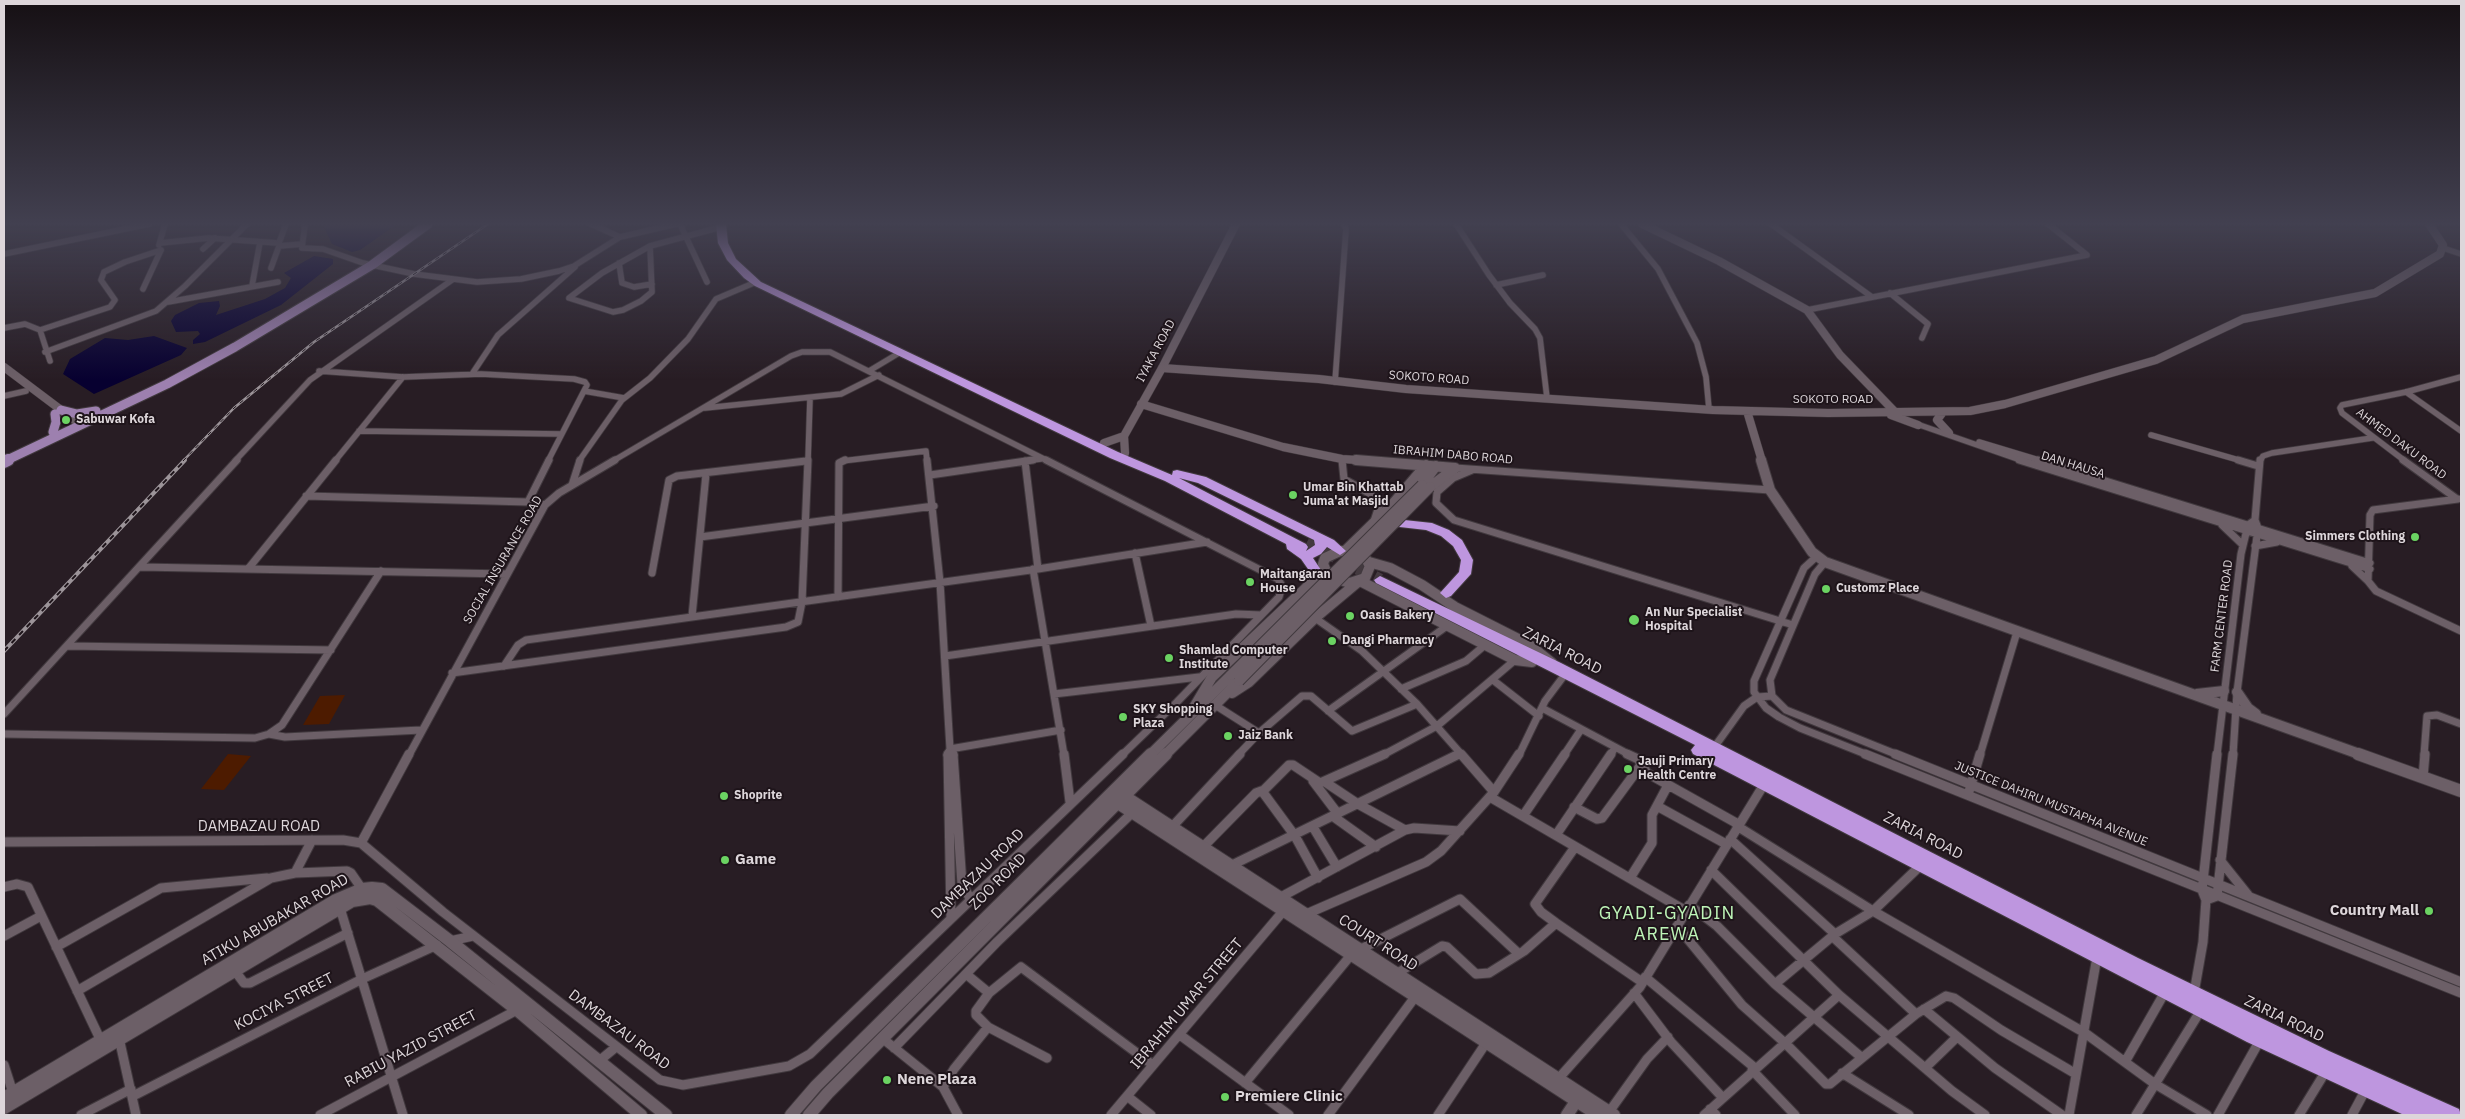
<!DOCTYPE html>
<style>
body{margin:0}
#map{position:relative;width:2465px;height:1119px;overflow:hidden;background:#281d24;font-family:"IBM Plex Sans",sans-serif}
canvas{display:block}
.frame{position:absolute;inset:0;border:5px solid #ddd6da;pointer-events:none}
</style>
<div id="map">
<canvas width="2465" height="1119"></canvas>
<div class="frame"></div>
</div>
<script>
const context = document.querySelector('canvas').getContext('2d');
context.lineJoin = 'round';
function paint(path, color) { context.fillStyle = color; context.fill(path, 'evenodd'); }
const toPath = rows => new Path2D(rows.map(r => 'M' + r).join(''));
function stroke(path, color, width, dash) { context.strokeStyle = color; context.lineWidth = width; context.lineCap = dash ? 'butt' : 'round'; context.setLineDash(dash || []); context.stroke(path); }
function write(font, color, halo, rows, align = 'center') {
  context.font = font + ' "IBM Plex Sans",sans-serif'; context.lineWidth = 4; context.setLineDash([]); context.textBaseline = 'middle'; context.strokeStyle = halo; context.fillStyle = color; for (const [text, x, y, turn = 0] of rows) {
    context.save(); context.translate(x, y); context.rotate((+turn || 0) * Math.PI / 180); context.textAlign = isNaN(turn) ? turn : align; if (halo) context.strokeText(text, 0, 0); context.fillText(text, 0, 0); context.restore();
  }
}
const green = toPath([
 [345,695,329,724,303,725,320,696],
 [228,754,251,756,224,790,201,789]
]);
const water = toPath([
 [327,224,397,224,360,250,352,252,332,244,324,227],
 [314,256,333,259,333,264,281,305,205,342,193,344,193,340,200,334,198,331,176,332,171,321,175,315,199,303,219,301,220,306,216,315,265,299,285,288,291,278,284,273],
 [154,336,187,348,181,355,94,394,63,374,70,359,105,338,128,340]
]);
const highwayTunnel = toPath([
 [1307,542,1380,580]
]);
const streetFar2 = toPath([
 [305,224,302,248,323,249,363,263,414,274,477,282,521,279,559,271,574,266,620,237,676,224],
 [591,224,620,237],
 [680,224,707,282],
 [1456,224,1489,275,1510,303,1535,329,1540,338,1547,398],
 [1621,224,1658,269,1697,343,1706,377,1709,409],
 [1771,224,1872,297],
 [160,243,209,238,278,243,279,246,302,244],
 [279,243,286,224],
 [159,245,165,224],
 [650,246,652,292,641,301,623,310,613,312,569,298,602,273,650,246],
 [650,246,721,227],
 [2443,248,2461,254],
 [203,249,215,238],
 [4,254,149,224],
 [619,263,622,283,634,287,652,284],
 [271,268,279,246],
 [1496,285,1543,275],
 [252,286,260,242],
 [143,289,161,250],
 [1890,293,1928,324,1922,338],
 [168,302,278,282],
 [1807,310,2087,255,2048,224],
 [4,328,25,324,40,330,50,361],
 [40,330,110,307,115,300,101,280,104,272,125,262,161,250],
 [45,352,156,311,185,286,247,224],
 [319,371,403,377,481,374,574,379,585,382,587,385,548,461],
 [869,371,899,353],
 [472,374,498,335,575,267],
 [1335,382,1346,229,1344,224],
 [584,391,624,398],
 [2406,392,2461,431],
 [4,396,26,391],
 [705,408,841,394,879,375],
 [1914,423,2023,461],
 [359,431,561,434],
 [2151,435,2242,461],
 [1979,442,2042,461],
 [1342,459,1342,461],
 [235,461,310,380,452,280],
 [335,461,403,377],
 [579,461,622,400,650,378,688,339,716,299,756,282],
 [613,461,791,356,802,352,830,352,1048,461],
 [803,461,806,461],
 [808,461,810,398],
 [842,461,926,451,927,461],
 [1024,461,1041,459],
 [2260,461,2263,456,2272,453,2372,438],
 [2405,461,2342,413,2340,408,2342,405,2406,392,2461,377]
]);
const streetFar1 = toPath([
 [927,460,940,582,950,749,947,755],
 [1046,460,1278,579,1282,586,1279,597,1177,702,1122,755],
 [1342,460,1344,479,1381,500,1374,521],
 [2019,460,2370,569],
 [2038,460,2370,563],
 [2238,460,2258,466],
 [2403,460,2457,499],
 [1025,461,1038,569],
 [1455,468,1770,490],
 [1472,470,1453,478,1437,492,1436,503,1454,520,1793,625],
 [930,475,1033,460],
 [572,485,580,460],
 [306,496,528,502,545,505],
 [2458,499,2373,510,2370,515,2368,581,2376,591,2461,631],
 [528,502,549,460],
 [2255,520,2260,460],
 [2222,525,2243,545],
 [700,537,934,506],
 [2255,546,2277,542],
 [1135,553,1151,626],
 [1816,557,1804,568,1754,681,1754,692,1766,708,1779,717,1800,728,1868,755],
 [1825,562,1815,574,1770,680,1772,696,1786,710,1898,755],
 [2352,566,2368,581],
 [140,567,507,574],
 [248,569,336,460],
 [1033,569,1064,755],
 [652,573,669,480,677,476,806,461],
 [838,597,839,463,845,460],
 [692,616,706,474],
 [1315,618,1362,651,1417,704,1462,755],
 [67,646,331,650],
 [945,656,1236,614,1261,615],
 [504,666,518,645,526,640,1038,569,1207,542],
 [452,673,786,627,798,622,802,602,808,460],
 [1493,680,1539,716],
 [1401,689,1466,661,1485,645],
 [1054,694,1199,677],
 [1215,705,1259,733],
 [1542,708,1630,755],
 [1328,711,1447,626],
 [4,714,237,460],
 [4,734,255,738,269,734,282,725,381,571],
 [269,734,285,737,421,730],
 [950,749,954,755],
 [950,749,1061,730],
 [1713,749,1744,706,1757,697,1772,696],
 [409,755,545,505,559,493,615,460],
 [1238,755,1259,733,1302,696,1311,696,1352,731,1417,704],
 [1383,755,1437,726,1515,660],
 [1456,755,1459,754],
 [1519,755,1545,701,1563,677],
 [1564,755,1580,731],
 [1610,755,1615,748],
 [1980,755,2017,632],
 [2217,755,2241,554,2248,525,2255,520],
 [2233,755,2237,692,2258,528,2255,520],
 [2424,755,2427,716,2437,715,2461,724]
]);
const street = toPath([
 [948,754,951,919],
 [953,754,962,884,971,900],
 [1064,754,1070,802],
 [1461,754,1494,792],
 [1627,754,1638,759,1647,773,1738,824],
 [1865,754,2461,993],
 [1895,754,2461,982],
 [2217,754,2202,890,2206,900,2217,896,2233,754],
 [2423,777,2425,754],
 [1313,781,1338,814],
 [1325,782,1358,804,1405,830],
 [1262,791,1295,836,1318,878],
 [1968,795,1980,754],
 [1490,797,1686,911],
 [1657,806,1726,844],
 [1574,807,1597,819,1602,818,1641,765],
 [1523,816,1565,754],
 [1334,817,1376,847],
 [1737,826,1873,911,2085,1033,2155,1084,2207,1115],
 [1313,827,1337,867],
 [1171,828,1240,754],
 [1556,835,1611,754],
 [1730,839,1835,934],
 [4,842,343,840,361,843],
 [361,843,443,912,660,1080,683,1085,789,1066,810,1054,1123,754],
 [361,843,409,754],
 [1575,847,1535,904,1541,912,1556,923,1642,982],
 [1202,848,1256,793,1264,790,1289,765,1293,765,1320,783,1385,754],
 [2220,860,2248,895],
 [1230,866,1459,754],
 [1711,870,1839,995,1952,1091,1985,1115],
 [295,873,312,840],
 [1630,878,1652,843,1652,815,1668,785],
 [4,887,17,884,28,887,101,1041],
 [1279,898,1405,830,1414,828,1460,831],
 [1689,905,1717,926,1775,984,1861,1057],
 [340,908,403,1115],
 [1304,915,1426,862,1441,851,1494,792,1519,754],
 [1677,926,1742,1005,1785,1043,1826,1084,1830,1084,1916,1014,1946,996,1954,998,2001,1030,2076,1074],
 [4,936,41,916],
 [1832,936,1916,1014],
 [450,941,473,936],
 [56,947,161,888,267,878],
 [1359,950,1460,899,1519,954],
 [235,971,244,983,250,983,348,933],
 [966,974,989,993],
 [1396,974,1442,946,1447,947,1476,974,1489,973,1524,951,1556,923],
 [1645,977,1755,1068],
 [1775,984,1835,934,1873,911,1920,866],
 [77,991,271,878,295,873,347,871,351,873,362,889],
 [1634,993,1671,1042,1723,1098],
 [2194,993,2203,942,2206,900],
 [1924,1009,1995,1068,2062,1115],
 [1180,1035,1289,1115],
 [119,1038,136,1115],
 [882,1038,943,1087,958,1115],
 [894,1048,997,942,1132,813],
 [1047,1058,988,1027,976,1015,976,1011,989,993,1021,967,1153,1065],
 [599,1061,616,1047],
 [2125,1062,2165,992],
 [4,1065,13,1093],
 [1925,1068,1957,1037],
 [1752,1070,1795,1115],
 [1842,1073,1909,1115],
 [1559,1078,1640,987,1763,786],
 [1245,1083,1351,955],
 [943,1087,954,1069,988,1027],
 [133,1096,362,979,437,945],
 [1127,1096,1151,1115],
 [1710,1109,1716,1115],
 [1609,1112,1647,1059,1668,1037],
 [81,1115,131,1089],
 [320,1115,517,1010],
 [1111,1115,1285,909],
 [1328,1115,1415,997],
 [1438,1115,1486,1043],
 [1704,1115,1839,995],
 [2069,1115,2097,957],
 [2136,1115,2201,1010],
 [2218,1115,2260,1040],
 [2299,1115,2326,1071],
 [2352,1115,2366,1089]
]);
const secondaryFar2 = toPath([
 [1642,224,1719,261,1807,310,1840,355,1896,413],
 [4,367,81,425],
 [1162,368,1319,379,1406,389,1713,410,1828,413,1970,411,2005,404,2156,360,2243,319,2375,293,2440,254,2443,245,2429,224],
 [1141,404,1283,447,1342,459,1372,461],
 [1747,411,1762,461],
 [1943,412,1937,420,1949,433],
 [1891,415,1918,425],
 [1124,436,1162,368,1236,224],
 [1124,436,1125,453],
 [1104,443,1124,436]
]);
const secondaryFar1 = toPath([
 [1356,460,1455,468],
 [1761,460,1770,490,1812,552,1825,562,2362,755],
 [1422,485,1436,466],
 [1430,487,1455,468],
 [1346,550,1392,505,1426,465],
 [1340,551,1352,551,1366,559,1370,566,1365,578,1350,583,1328,576,1323,564,1325,558,1340,551],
 [1369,562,1390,568,1422,585,1455,607,1528,644,1552,663],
 [1360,581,1515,660,1532,662],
 [2237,692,2248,708,2256,714],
 [1232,693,1249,682,1315,618,1358,582],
 [2197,694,2224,691],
 [1193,709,1212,677,1324,571],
 [1150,755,1231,675],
 [1165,755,1239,681]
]);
const secondary = toPath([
 [2358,754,2461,791],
 [1124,796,1614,1115],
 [1118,803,1598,1115],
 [4,1098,336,900,362,889,372,888,382,889,450,941,666,1115],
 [4,1108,352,901,370,898,377,900,517,1010,641,1115],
 [791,1115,816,1086,1151,754],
 [809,1115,828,1093,1166,754],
 [1567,1115,1579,1097]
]);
const primaryFar1 = toPath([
 [61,410,77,414,96,411],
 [53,432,56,422,55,414],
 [5,461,167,384,235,347,372,265,428,224]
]);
const primary = toPath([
 [4,462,8,460]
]);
const highway = toPath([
 [716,224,726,224,728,243,736,259,761,282,1118,452,1172,475,1173,471,1177,470,1206,477,1334,540,1346,551,1340,555,1327,547,1321,554,1313,558,1325,576,1323,579,1315,579,1301,559,1287,549,1286,544,1165,481,1110,458,755,286,744,278,727,260,718,243,716,224],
 [1179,478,1198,483,1314,540,1315,545,1306,551,1308,547,1306,544,1179,478],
 [1395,519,1432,523,1449,530,1462,540,1473,560,1471,574,1451,596,1446,598,1440,593,1459,572,1461,560,1453,546,1441,536,1426,530,1391,526,1389,523,1391,520,1395,519],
 [1380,576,1561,663,2138,958,2329,1051,2459,1109,2461,1115,2404,1115,2247,1042,1693,754,1691,750,1695,745,1376,583,1374,580,1380,576]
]);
const railFar1 = toPath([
 [183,461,234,408,314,342,488,224]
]);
const rail = toPath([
 [4,651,185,460]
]);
const secondaryBridge = toPath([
 [1231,675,1422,485],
 [1239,681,1430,487]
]);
const markers = [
 [66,420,5,"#6bd362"],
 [1293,495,5,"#6bd362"],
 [2415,537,5,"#6bd362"],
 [1250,582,5,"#6bd362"],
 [1826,589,5,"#6bd362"],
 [1350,616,5,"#6bd362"],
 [1634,620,6,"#6bd362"],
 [1332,641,5,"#6bd362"],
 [1169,658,5,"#6bd362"],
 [1123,717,5,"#6bd362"],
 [1228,736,5,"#6bd362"],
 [1628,769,5,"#6bd362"],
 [724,796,5,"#6bd362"],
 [725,860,5,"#6bd362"],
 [2429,911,5,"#6bd362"],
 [887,1080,5,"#6bd362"],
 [1225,1097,5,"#6bd362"]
];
const streetNames = [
 ["IYAKA ROAD",1156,351,-62],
 ["SOKOTO ROAD",1429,378,4],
 ["SOKOTO ROAD",1833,400],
 ["AHMED DAKU ROAD",2401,444,37],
 ["IBRAHIM DABO ROAD",1453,455,5],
 ["DAN HAUSA",2073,465,17],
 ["SOCIAL INSURANCE ROAD",503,560,-60],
 ["FARM CENTER ROAD",2222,616,-83],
 ["JUSTICE DAHIRU MUSTAPHA AVENUE",2051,804,22]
];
const poiNames = [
 ["Sabuwar Kofa",76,420],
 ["Umar Bin Khattab",1303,488],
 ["Juma'at Masjid",1303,502],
 ["Simmers Clothing",2405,537,"right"],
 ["Maitangaran",1260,575],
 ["House",1260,589],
 ["Customz Place",1836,589],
 ["An Nur Specialist",1645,613],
 ["Hospital",1645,627],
 ["Oasis Bakery",1360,616],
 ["Dangi Pharmacy",1342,641],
 ["Shamlad Computer",1179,651],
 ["Institute",1179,665],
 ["SKY Shopping",1133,710],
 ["Plaza",1133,724],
 ["Jaiz Bank",1238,736],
 ["Jauji Primary",1638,762],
 ["Health Centre",1638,776],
 ["Shoprite",734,796]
];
const nearStreetnames = [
 ["ZARIA ROAD",1562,651,27],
 ["DAMBAZAU ROAD",259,827],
 ["ZARIA ROAD",1923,836,27],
 ["DAMBAZAU ROAD",978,874,-44],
 ["ZOO ROAD",998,882,-45],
 ["ATIKU ABUBAKAR ROAD",275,920,-30],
 ["COURT ROAD",1378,943,33],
 ["KOCIYA STREET",284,1002,-27],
 ["IBRAHIM UMAR STREET",1187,1004,-50],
 ["ZARIA ROAD",2284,1019,26],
 ["DAMBAZAU ROAD",619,1030,37],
 ["RABIU YAZID STREET",411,1049,-28]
];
const nearPoinames = [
 ["Game",735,860],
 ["Country Mall",2419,911,"right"],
 ["Nene Plaza",897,1080],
 ["Premiere Clinic",1235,1097]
];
const nearQuarternames = [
 ["GYADI-GYADIN",1667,914],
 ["AREWA",1667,935]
];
paint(green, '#4d1b00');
paint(water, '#070030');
stroke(highwayTunnel, '#43393f', 13, [13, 6]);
stroke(streetFar2, '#41393e', 7);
stroke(streetFar1, '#41393e', 9);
stroke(street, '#41393e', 11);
stroke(secondaryFar2, '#41393e', 9);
stroke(secondaryFar1, '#41393e', 12);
stroke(secondary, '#41393e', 14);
stroke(primaryFar1, '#41393e', 11);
stroke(primary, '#41393e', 14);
stroke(highway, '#41393e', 2);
stroke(streetFar2, '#6c5f67', 5.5);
stroke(streetFar1, '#6c5f67', 7);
stroke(street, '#6c5f67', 9);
stroke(secondaryFar2, '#6c5f67', 8);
stroke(secondaryFar1, '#6c5f67', 10);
stroke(secondary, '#6c5f67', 12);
stroke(primaryFar1, '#9d80af', 9);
stroke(primary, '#9d80af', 12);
paint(highway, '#be96df');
stroke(railFar1, '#9c9499', 2.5);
stroke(rail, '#9c9499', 4);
stroke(railFar1, '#1e141a', 1, [4.5]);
stroke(rail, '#1e141a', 2, [5.5]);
stroke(secondaryBridge, '#41393e', 12, []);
stroke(secondaryBridge, '#6c5f67', 10);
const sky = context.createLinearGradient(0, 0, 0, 380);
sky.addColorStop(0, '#161014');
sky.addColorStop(0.59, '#424050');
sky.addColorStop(1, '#42405000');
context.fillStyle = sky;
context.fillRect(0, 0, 2465, 380);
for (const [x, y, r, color] of markers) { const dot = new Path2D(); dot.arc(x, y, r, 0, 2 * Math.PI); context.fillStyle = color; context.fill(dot); stroke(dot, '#1e141a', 2); }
write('12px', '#ddd6da', '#1e141a', streetNames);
write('bold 12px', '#ddd6da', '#1e141a', poiNames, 'left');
write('15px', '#ddd6da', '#1e141a', nearStreetnames);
write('bold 15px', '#ddd6da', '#1e141a', nearPoinames, 'left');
context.letterSpacing = '1px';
write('18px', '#bef5b8', '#1e141a', nearQuarternames);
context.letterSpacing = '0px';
</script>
